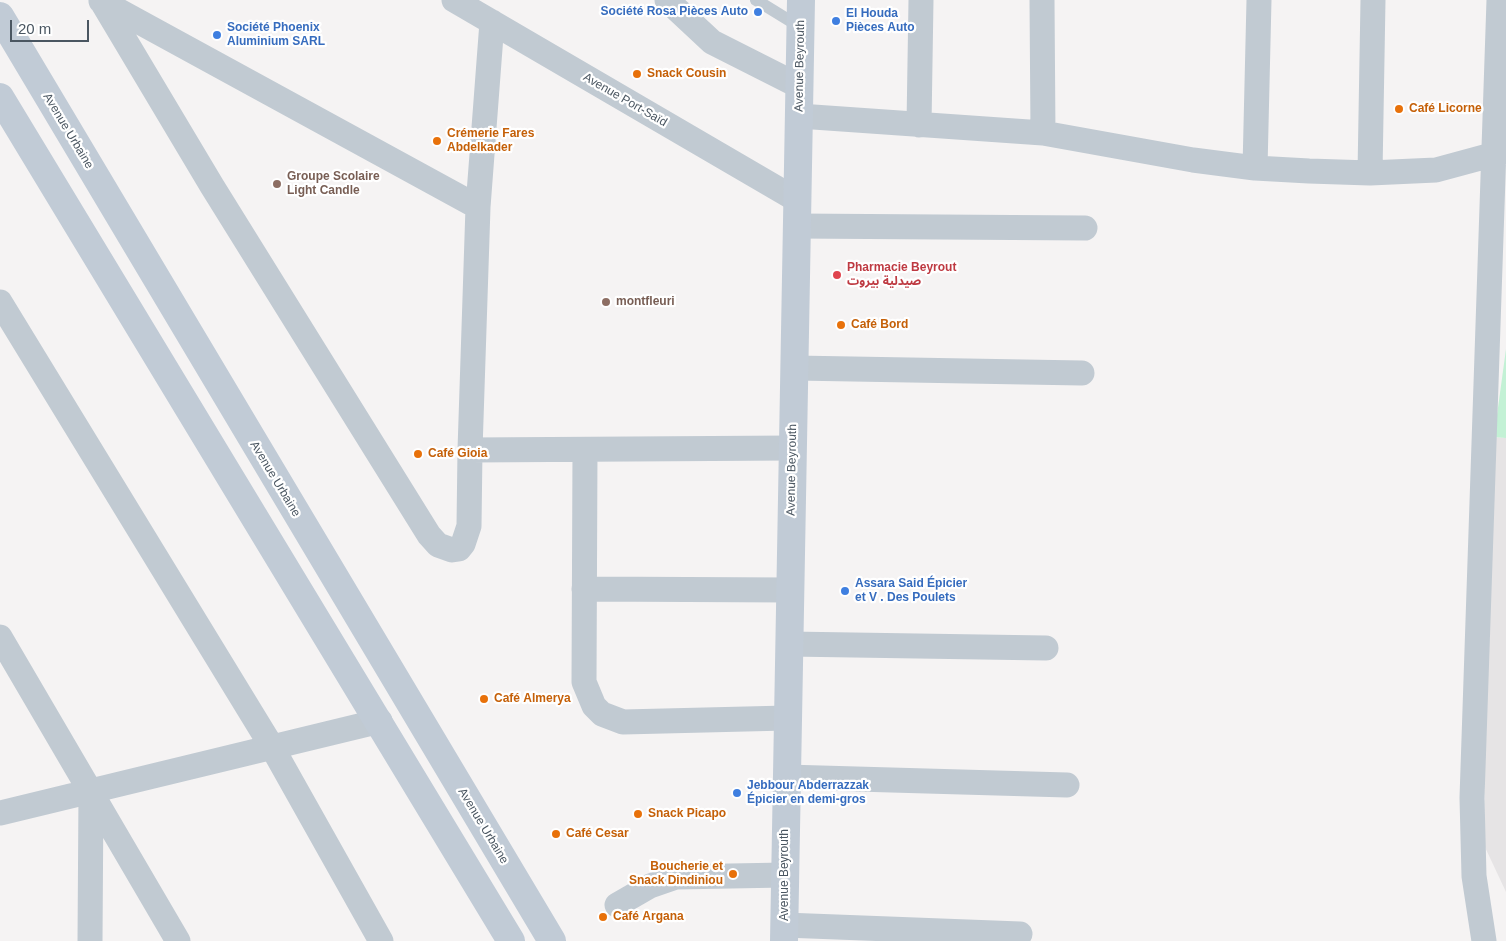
<!DOCTYPE html>
<meta charset="utf-8">
<style>
body{margin:0}
#map{position:relative;width:1506px;height:941px;overflow:hidden;background:#f5f3f3;font-family:Helvetica,sans-serif}
canvas{display:block}
.scale{position:absolute;left:10px;top:20px;width:79px;height:22px;box-sizing:border-box;border:2px solid #4a5661;border-top:0;padding-left:6px;font-size:15px;line-height:18px;white-space:nowrap;color:#4a5661;-webkit-text-stroke:4px #fff;paint-order:stroke}
</style>
<div id="map">
<canvas width="1506" height="941"></canvas>
<div class="scale">20 m</div>
</div>
<script>
const context = document.querySelector('canvas').getContext('2d');
context.lineJoin = 'round';
function paint(path, color) { context.fillStyle = color; context.fill(path, 'evenodd'); }
const toPath = rows => new Path2D(rows.map(r => 'M' + r).join(''));
function stroke(path, color, width, dash) { context.strokeStyle = color; context.lineWidth = width; context.lineCap = dash ? 'butt' : 'round'; context.setLineDash(dash || []); context.stroke(path); }
function write(font, color, halo, rows, align = 'center') {
  context.font = font + ' Helvetica,"Noto Sans Arabic",sans-serif'; context.lineWidth = 4.5; context.setLineDash([]); context.textBaseline = 'middle'; context.strokeStyle = halo; context.fillStyle = color; for (const [text, x, y, turn = 0] of rows) {
    context.save(); context.translate(x, y); context.rotate((+turn || 0) * Math.PI / 180); context.textAlign = isNaN(turn) ? turn : align; if (halo) context.strokeText(text, 0, 0); context.fillText(text, 0, 0); context.restore();
  }
}
const education = toPath([
 [1494,437,1506,438,1506,892,1484,845,1486,679]
]);
const green = toPath([
 [1506,349,1506,438,1494,437]
]);
const lane = toPath([
 [756,0,800,27]
]);
const street = toPath([
 [101,0,212,186,429,535,438,545,452,550,459,549,463,544,469,526,470,450,478,207,492,22],
 [454,0,797,200],
 [667,0,712,42,799,86],
 [1042,0,1043,133],
 [101,1,478,207],
 [799,116,1043,133,1193,160,1255,168,1309,171,1370,173,1436,170,1506,151],
 [919,125,921,0],
 [1255,168,1259,0],
 [1370,173,1373,0],
 [796,226,1085,228],
 [0,302,272,747,381,941],
 [795,368,1082,373],
 [470,450,792,448],
 [585,450,584,682,594,706,602,714,623,722,787,718],
 [584,589,790,590],
 [0,637,178,941],
 [789,644,1046,648],
 [786,777,1067,785],
 [0,813,380,721],
 [617,905,650,886,676,877,785,875],
 [784,925,1020,934],
 [90,941,91,791],
 [1484,941,1474,876,1472,798,1499,0]
]);
const secondary = toPath([
 [0,16,552,941],
 [0,97,511,941],
 [784,941,801,0]
]);
const markers = [
 [758,12,5,"#3f7fe0"],
 [836,21,5,"#3f7fe0"],
 [217,35,5,"#3f7fe0"],
 [637,74,5,"#e8710a"],
 [1399,109,5,"#e8710a"],
 [437,141,5,"#e8710a"],
 [277,184,5,"#8d6e63"],
 [837,275,5,"#e0444e"],
 [606,302,5,"#8d6e63"],
 [841,325,5,"#e8710a"],
 [418,454,5,"#e8710a"],
 [845,591,5,"#3f7fe0"],
 [484,699,5,"#e8710a"],
 [737,793,5,"#3f7fe0"],
 [638,814,5,"#e8710a"],
 [556,834,5,"#e8710a"],
 [733,874,5,"#e8710a"],
 [603,917,5,"#e8710a"]
];
const shopNames = [
 ["Société Rosa Pièces Auto",748,12,"right"],
 ["El Houda",846,14],
 ["Pièces Auto",846,28],
 ["Société Phoenix",227,28],
 ["Aluminium SARL",227,42],
 ["Assara Said Épicier",855,584],
 ["et V . Des Poulets",855,598],
 ["Jebbour Abderrazzak",747,786],
 ["Épicier en demi-gros",747,800]
];
const streetNames = [
 ["Avenue Beyrouth",800,66,-89],
 ["Avenue Port-Saïd",625,100,30],
 ["Avenue Urbaine",68,131,59],
 ["Avenue Beyrouth",792,470,-89],
 ["Avenue Urbaine",275,479,59],
 ["Avenue Urbaine",483,826,59],
 ["Avenue Beyrouth",785,875,-90]
];
const foodNames = [
 ["Snack Cousin",647,74],
 ["Café Licorne",1409,109],
 ["Crémerie Fares",447,134],
 ["Abdelkader",447,148],
 ["Café Bord",851,325],
 ["Café Gioia",428,454],
 ["Café Almerya",494,699],
 ["Snack Picapo",648,814],
 ["Café Cesar",566,834],
 ["Boucherie et",723,867,"right"],
 ["Snack Dindiniou",723,881,"right"],
 ["Café Argana",613,917]
];
const educationNames = [
 ["Groupe Scolaire",287,177],
 ["Light Candle",287,191],
 ["montfleuri",616,302]
];
const healthNames = [
 ["Pharmacie Beyrout",847,268],
 ["صيدلية بيروت",847,282]
];
paint(education, '#e6e4e5');
paint(green, '#c3f1d5');
stroke(lane, '#c1cad2', 12);
stroke(street, '#c1cad2', 25);
stroke(secondary, '#c1cbd6', 28);
for (const [x, y, r, color] of markers) { const dot = new Path2D(); dot.arc(x, y, r, 0, 2 * Math.PI); context.fillStyle = color; context.fill(dot); stroke(dot, '#fff', 2); }
write('bold 12px', '#366cbe', '#fff', shopNames, 'left');
write('12px', '#4a5661', '#fff', streetNames);
write('bold 12px', '#c56008', '#fff', foodNames, 'left');
write('bold 12px', '#785e54', '#fff', educationNames, 'left');
write('bold 12px', '#be3a42', '#fff', healthNames, 'left');
</script>
